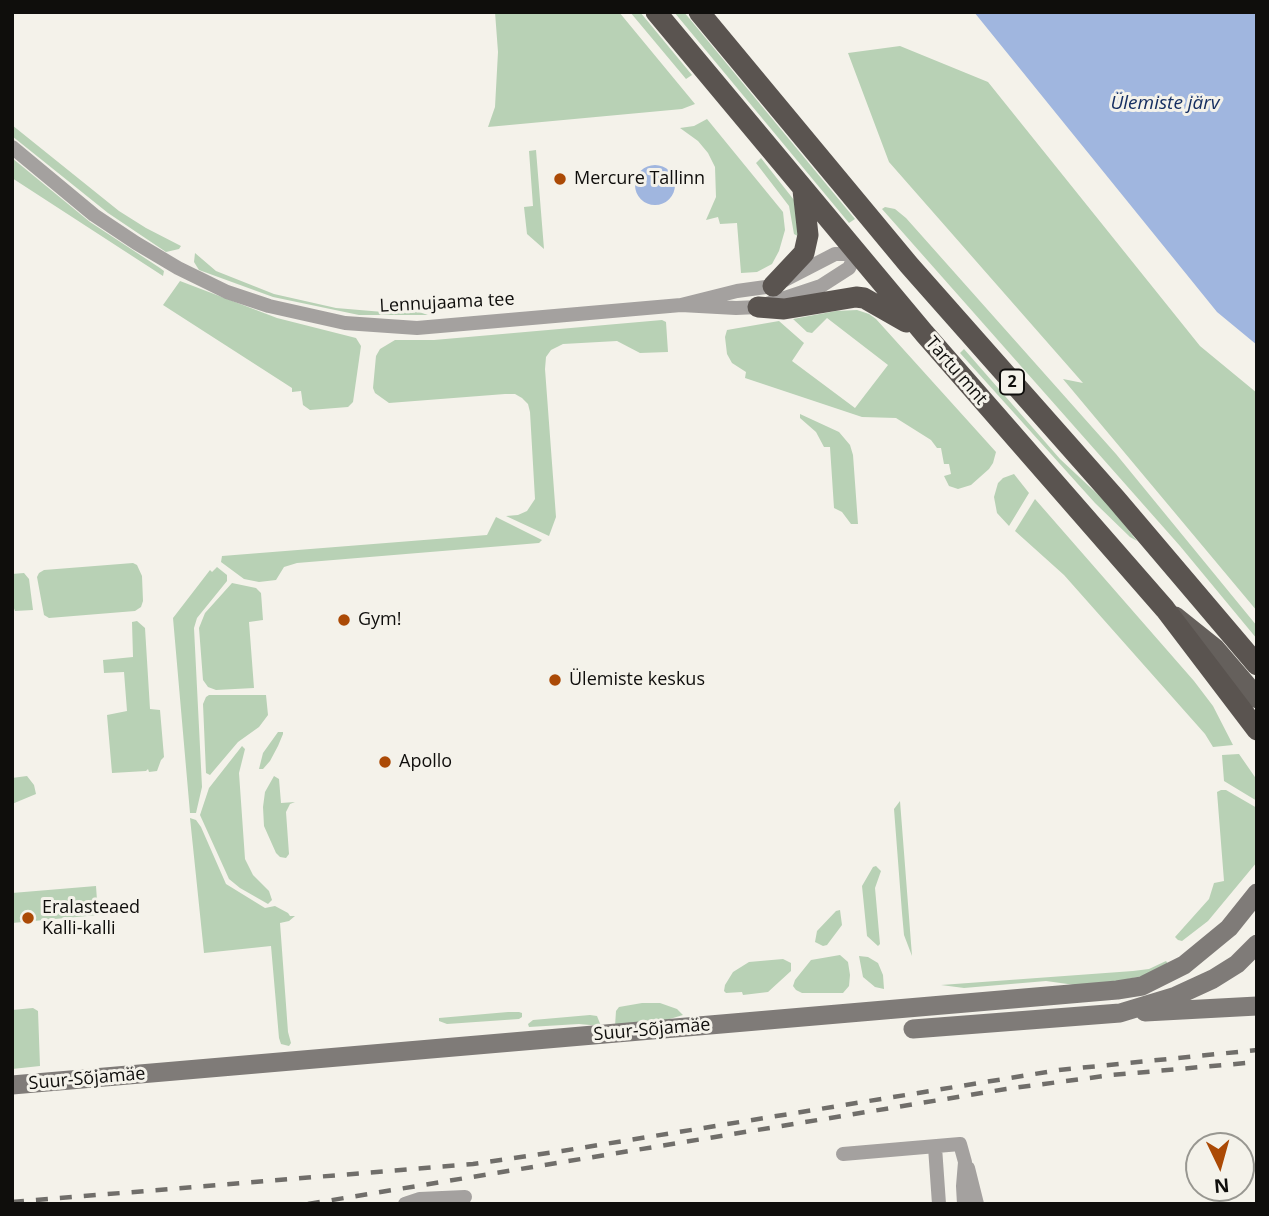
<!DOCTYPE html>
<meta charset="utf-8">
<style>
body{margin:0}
#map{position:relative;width:1269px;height:1216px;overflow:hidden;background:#f4f2ea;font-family:"Open Sans",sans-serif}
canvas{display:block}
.frame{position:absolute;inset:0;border:14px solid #0f0e0c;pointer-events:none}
.north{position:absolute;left:1185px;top:1132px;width:70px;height:70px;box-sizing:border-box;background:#f4f2ea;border:2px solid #989791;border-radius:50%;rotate:175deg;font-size:19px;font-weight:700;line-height:28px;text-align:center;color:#0f0e0c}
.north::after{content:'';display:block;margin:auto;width:24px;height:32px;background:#ab4a06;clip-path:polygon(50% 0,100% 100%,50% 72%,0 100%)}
</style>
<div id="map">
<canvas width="1269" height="1216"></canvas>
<div class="frame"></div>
<div class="north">N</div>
</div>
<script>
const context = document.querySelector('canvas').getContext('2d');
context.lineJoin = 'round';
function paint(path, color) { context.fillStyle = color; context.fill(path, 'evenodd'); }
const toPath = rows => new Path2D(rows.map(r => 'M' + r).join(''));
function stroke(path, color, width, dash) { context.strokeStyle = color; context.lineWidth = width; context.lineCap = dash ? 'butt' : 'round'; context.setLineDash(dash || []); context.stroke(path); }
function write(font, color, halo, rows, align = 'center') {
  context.font = font + ' "Open Sans",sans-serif'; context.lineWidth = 6; context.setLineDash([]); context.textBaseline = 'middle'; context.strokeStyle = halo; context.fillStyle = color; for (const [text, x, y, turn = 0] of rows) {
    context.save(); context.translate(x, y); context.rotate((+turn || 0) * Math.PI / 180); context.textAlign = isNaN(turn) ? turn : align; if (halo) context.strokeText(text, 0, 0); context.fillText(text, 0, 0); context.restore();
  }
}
const green = toPath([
 [495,12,619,12,695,104,682,109,488,127,495,107,498,52],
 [630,12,640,12,692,75,686,79],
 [674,12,684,12,855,219,849,223],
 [900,46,988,82,1200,346,1257,393,1257,611,1063,379,1083,383,889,162,848,53],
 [707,119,783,212,785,230,779,251,772,264,757,272,741,273,737,223,720,224,718,217,706,220,716,197,715,167,708,153,698,141,680,128,694,126],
 [12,125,119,211,146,228,181,246,179,249,166,252,108,213,12,136],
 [536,150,544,249,527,234,524,207,533,206,529,151],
 [12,158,90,222,160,268,164,271,163,276,12,178],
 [761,158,794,200,801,238,794,234,789,206,756,163],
 [885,207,895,209,906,218,1116,454,1257,626,1257,639,1180,546,882,209],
 [195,253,216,271,274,294,336,308,395,313,419,312,428,315,359,315,273,297,199,270,194,262],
 [180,281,277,318,356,338,361,346,353,402,348,407,310,410,303,405,301,391,292,392,292,388,163,305],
 [857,310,869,314,876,319,996,452,993,463,989,469,971,485,958,489,949,486,944,476,951,474,949,464,944,464,941,448,937,448,931,440,896,418,862,417,745,378,746,372,732,363,727,354,725,337,727,330,779,321,804,343,792,361,855,408,888,365,827,318,812,333,807,332,793,319,836,311],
 [662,320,666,322,668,352,640,353,617,341,563,344,551,350,546,357,545,369,556,517,549,536,506,516,518,515,527,511,535,499,530,412,528,404,522,398,515,394,505,394,389,403,375,393,373,388,376,356,380,349,395,340,434,340],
 [964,349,1060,459,1108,504,1137,541,1130,537,1095,503,960,353],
 [800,414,839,432,850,445,853,455,858,524,851,524,842,512,834,508,830,447,824,447,816,432,800,418],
 [1014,474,1029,493,1009,526,997,513,994,497,998,483,1003,478],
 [1035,499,1194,681,1213,706,1233,745,1213,747,1205,734,1064,575,1015,531],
 [496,517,542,540,539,543,297,563,284,567,276,580,259,582,244,579,221,562,222,556,487,535],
 [133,563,137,565,142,576,143,601,141,607,135,611,49,618,44,615,37,577,39,573,44,570],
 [217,567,227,575,227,581,197,618,194,628,202,787,196,813,190,813,173,618,210,570,212,572],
 [24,573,29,579,33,610,15,611,12,603,12,574],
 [232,583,256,588,261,593,263,620,249,622,254,688,216,690,208,687,203,680,199,628,205,613],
 [137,621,145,628,150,709,160,710,164,757,161,760,157,771,149,772,148,769,146,771,112,773,107,715,127,711,124,672,104,673,103,660,133,657,132,622],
 [209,695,266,695,268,715,259,727,238,742,210,775,206,773,203,704,206,697],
 [278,732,283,732,283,734,278,746,270,761,263,769,259,769,263,753],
 [242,746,245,749,239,773,245,859,253,875,269,891,272,900,268,904,240,888,229,879,200,815,209,788],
 [1239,754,1257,780,1257,801,1224,781,1222,755],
 [27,776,34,785,36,794,12,804,12,778],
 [274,776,279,779,281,803,295,802,290,804,286,812,289,854,286,858,280,857,276,853,264,826,263,807,265,792],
 [1221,790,1226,790,1257,808,1257,862,1208,921,1182,941,1178,940,1175,937,1209,899,1214,883,1224,881,1217,792],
 [900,801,909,917,912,956,904,935,902,913,894,809],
 [190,818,196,820,201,827,226,884,265,908,275,906,288,913,290,916,295,916,289,921,280,923,288,1032,291,1043,289,1046,281,1044,279,1038,271,946,204,953],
 [876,866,881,871,875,888,880,944,878,946,867,936,862,886,873,867],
 [96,886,98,915,12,923,12,893],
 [840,910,842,925,827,945,823,946,815,942,817,931,836,911],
 [840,955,848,962,850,975,849,986,843,993,802,993,796,990,793,986,795,980,811,960],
 [859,956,868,957,878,963,883,975,884,989,875,987,863,977],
 [783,959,791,963,791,971,768,992,743,995,742,992,726,993,724,991,725,985,733,972,749,962],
 [1166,961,1169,965,1143,976,1113,982,1075,985,1046,981,964,988,941,985,1133,971,1149,969],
 [642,1003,660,1003,677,1009,683,1015,663,1021,615,1026,616,1011,619,1007],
 [33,1008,38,1011,40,1066,12,1069,12,1010],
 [508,1012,519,1012,522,1013,522,1017,519,1019,447,1024,439,1021,439,1018],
 [590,1015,597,1016,601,1026,579,1024,529,1027,528,1024,533,1020]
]);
const water = toPath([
 [974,12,1257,12,1257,345,1217,312],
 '635 185a20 20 0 1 1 40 0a20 20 0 1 1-40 0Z'
]);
const minor = toPath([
 [12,147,94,215,136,243,178,268,227,292,269,306,345,323,417,328,681,305,736,308,758,307,821,286,849,268,856,254,835,254,773,286,737,291,681,305],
 [935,1147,939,1204],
 [843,1154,960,1144,965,1162,963,1186,964,1204],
 [968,1168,977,1204],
 [405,1204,420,1199,465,1197]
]);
const secondary = toPath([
 [1145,1012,1257,1006],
 [913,1029,1120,1013,1176,996,1213,979,1237,964,1257,944],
 [12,1085,1117,990,1142,986,1184,965,1229,928,1257,893]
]);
const primary = toPath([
 [1175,617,1215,649,1257,698]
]);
const trunk = toPath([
 [656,12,924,333,1165,609,1257,730],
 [699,12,909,265,1116,499,1257,665],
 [773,286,804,253,808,235,803,190],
 [758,307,784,309,856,297,864,298,906,322]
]);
const rail = toPath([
 [12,1202,473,1164,562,1151,1059,1070,1257,1050],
 [308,1204,1006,1089,1112,1075,1257,1062]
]);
const markers = [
 [560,179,7,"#ab4a06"],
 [344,620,7,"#ab4a06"],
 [555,680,7,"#ab4a06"],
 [385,762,7,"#ab4a06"],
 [28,918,7,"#ab4a06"]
];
const shields = [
 [1012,382,24]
];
const shieldNames = [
 ["2",1012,382]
];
const poiNames = [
 ["Mercure Tallinn",574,179],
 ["Gym!",358,620],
 ["Ülemiste keskus",569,680],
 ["Apollo",399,762],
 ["Eralasteaed",42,908],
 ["Kalli-kalli",42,929]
];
const streetNames = [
 ["Lennujaama tee",447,303,-3],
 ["Tartu mnt",956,371,49],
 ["Suur-Sõjamäe",652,1030,-5],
 ["Suur-Sõjamäe",87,1079,-5]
];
const waterNames = [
 ["Ülemiste järv",1165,104]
];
paint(green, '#b8d1b5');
paint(water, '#a0b6df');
stroke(minor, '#a4a19f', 14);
stroke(secondary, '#7f7b78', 19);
stroke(primary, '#65605c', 21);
stroke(trunk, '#5a5450', 21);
stroke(rail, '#706e6a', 4.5, [12, 12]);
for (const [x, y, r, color] of markers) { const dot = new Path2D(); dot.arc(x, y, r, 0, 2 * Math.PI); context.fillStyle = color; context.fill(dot); stroke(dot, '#f4f2ea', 2.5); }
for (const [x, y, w] of shields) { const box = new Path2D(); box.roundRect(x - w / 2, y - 12.5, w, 25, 5); context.fillStyle = '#f4f2ea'; context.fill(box); stroke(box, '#0f0e0c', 2); }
write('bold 16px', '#0f0e0c', null, shieldNames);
write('18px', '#0f0e0c', '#f4f2ea', poiNames, 'left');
write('18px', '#0f0e0c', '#f4f2ea', streetNames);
write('italic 19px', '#162f61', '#f4f2ea', waterNames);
</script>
